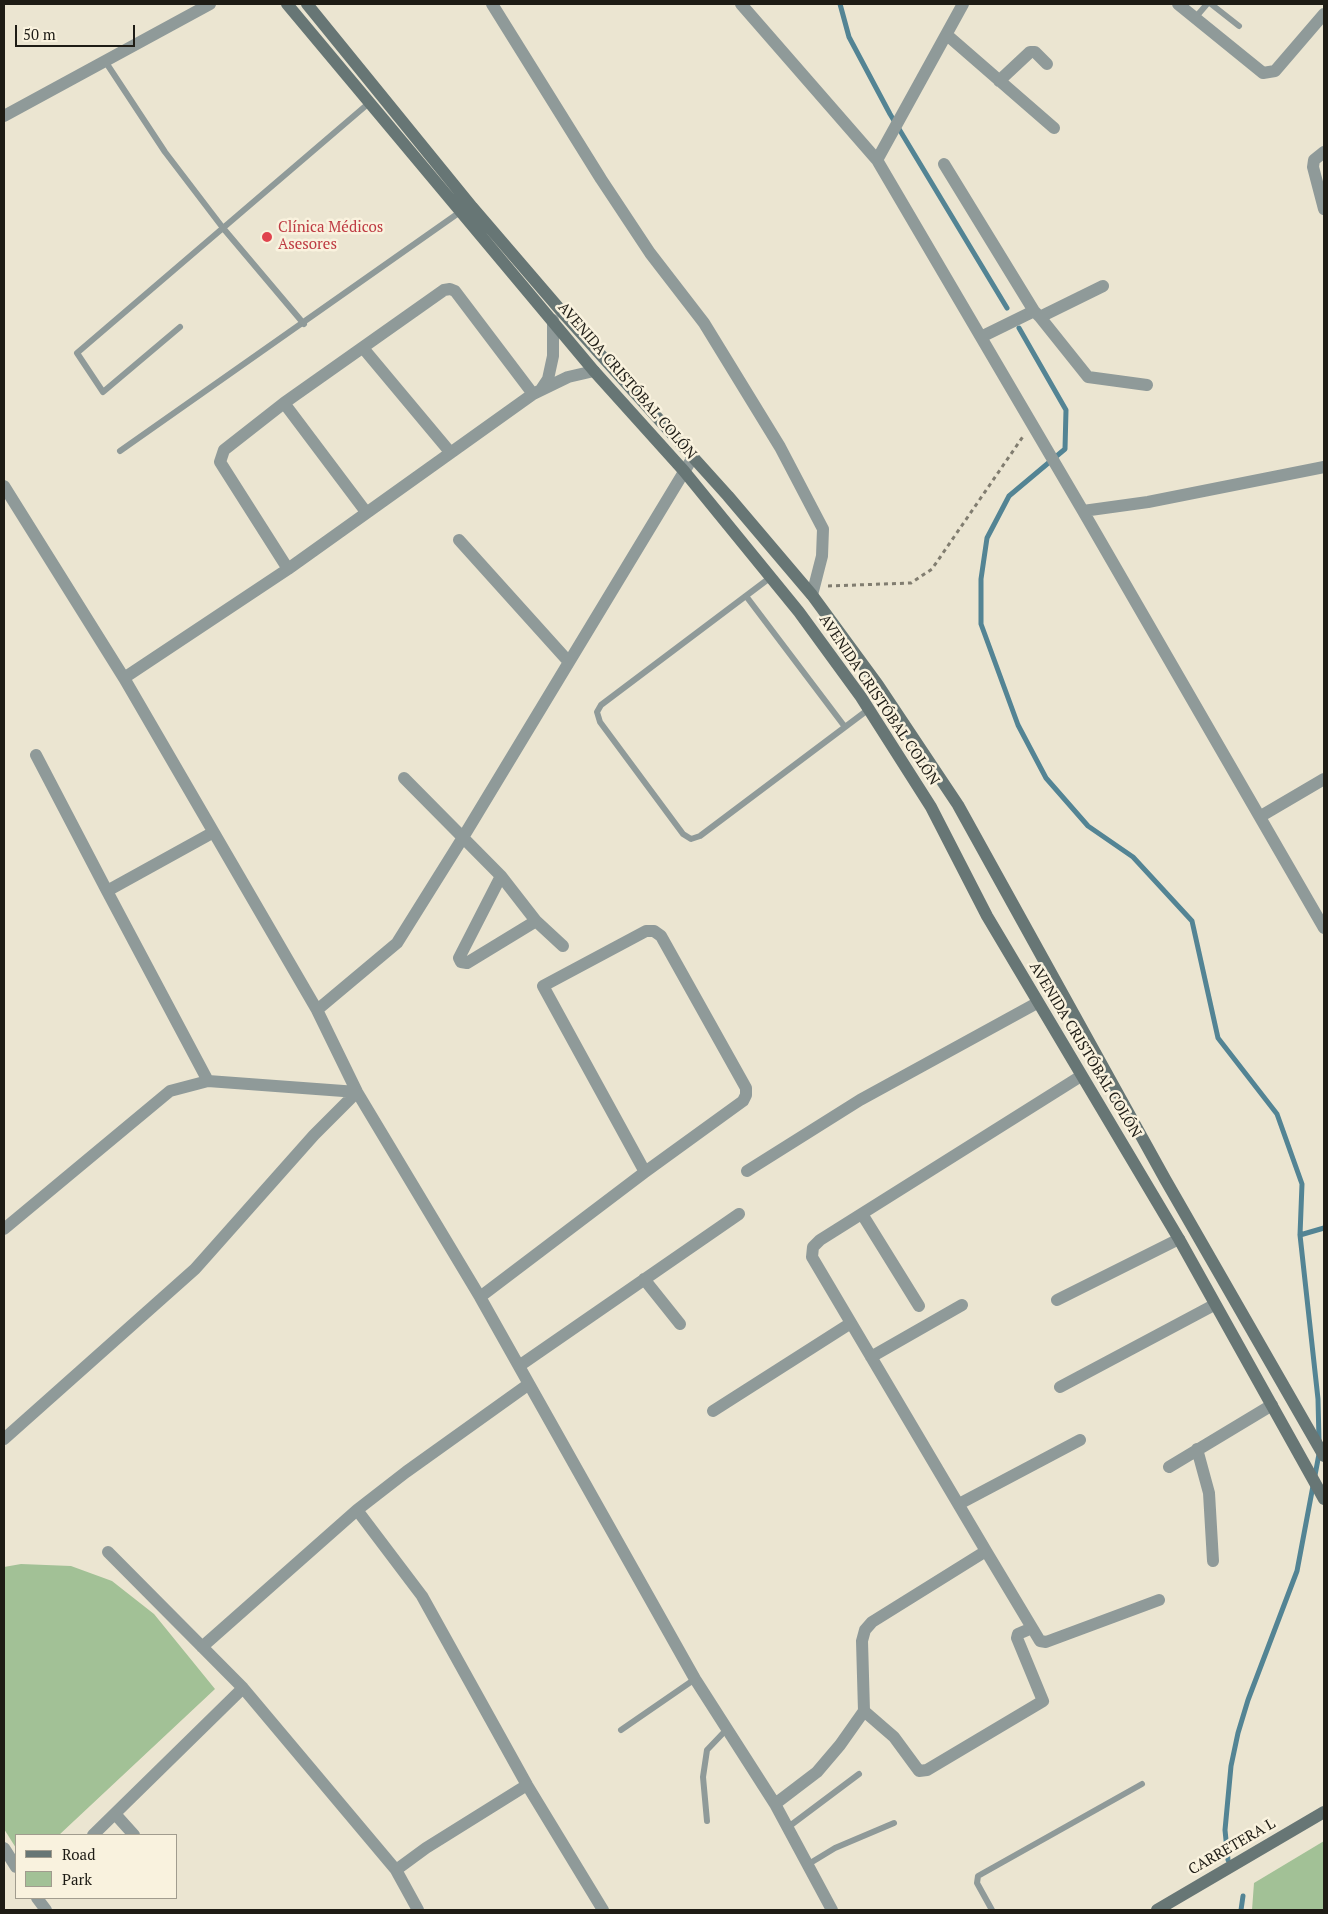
<!DOCTYPE html>
<meta charset="utf-8">
<style>
body{margin:0}
#map{position:relative;width:1328px;height:1914px;overflow:hidden;background:#ebe5d1;font-family:"PT Serif",serif}
canvas{display:block}
.frame{position:absolute;inset:0;border:5px solid #1e1c15;pointer-events:none}
.legend{position:absolute;left:15px;top:1834px;width:162px;height:65px;box-sizing:border-box;background:#f9f2de;border:1px solid #a19c8e;margin:0;padding:6px 9px;list-style:none;font-size:15px;color:#1e1c15}
.legend li{display:flex;align-items:center;gap:10px;height:25px}
.legend b{width:25px;border:1px solid #a19c8e}
.scale{position:absolute;left:15px;top:25px;width:120px;height:22px;box-sizing:border-box;border:2px solid #1e1c15;border-top:0;padding-left:6px;font-size:15px;line-height:18px;white-space:nowrap;color:#1e1c15;-webkit-text-stroke:4px #f9f2de;paint-order:stroke}
</style>
<div id="map">
<canvas width="1328" height="1914"></canvas>
<div class="frame"></div>
<ul class="legend">
<li><b style="height:6px;background:#677675"></b>Road</li>
<li><b style="height:14px;background:#a2c196"></b>Park</li>
</ul>
<div class="scale">50 m</div>
</div>
<script>
const context = document.querySelector('canvas').getContext('2d');
context.lineJoin = 'round';
function paint(path, color) { context.fillStyle = color; context.fill(path, 'evenodd'); }
const toPath = rows => new Path2D(rows.map(r => 'M' + r).join(''));
function stroke(path, color, width, dash) { context.strokeStyle = color; context.lineWidth = width; context.lineCap = dash ? 'butt' : 'round'; context.setLineDash(dash || []); context.stroke(path); }
function write(font, color, halo, rows, align = 'center') {
  context.font = font + ' "PT Serif",serif'; context.lineWidth = 5; context.setLineDash([]); context.textBaseline = 'middle'; context.strokeStyle = halo; context.fillStyle = color; for (const [text, x, y, turn = 0] of rows) {
    context.save(); context.translate(x, y); context.rotate((+turn || 0) * Math.PI / 180); context.textAlign = isNaN(turn) ? turn : align; if (halo) context.strokeText(text, 0, 0); context.fillText(text, 0, 0); context.restore();
  }
}
const green = toPath([
 [21,1564,71,1566,112,1581,154,1614,215,1689,59,1835,16,1835,16,1848,4,1829,4,1567],
 [1324,1841,1324,1910,1252,1910,1254,1883]
]);
const stream = toPath([
 [840,4,849,37,890,114,1007,308],
 [1019,328,1066,410,1065,449,1009,496,987,538,981,579,981,624,1018,725,1046,778,1088,826,1133,857,1192,921,1218,1038,1277,1114,1302,1184,1300,1235,1318,1399,1319,1440],
 [1300,1235,1324,1228],
 [1228,1860,1225,1830,1231,1766,1238,1733,1248,1700,1297,1571,1319,1454],
 [1241,1910,1243,1896]
]);
const path = toPath([
 [828,586,911,583,932,569,1024,435]
]);
const lane = toPath([
 [1211,4,1239,26],
 [1195,18,1207,4],
 [105,61,165,152,223,228,304,324],
 [180,327,103,392,77,353,369,103],
 [120,451,460,212],
 [771,577,601,705,597,712,600,722,683,834,691,839,700,836,869,709],
 [746,596,845,727],
 [621,1730,695,1679],
 [707,1821,703,1777,707,1750,727,1729],
 [787,1828,859,1774],
 [807,1865,835,1848,894,1823],
 [992,1910,977,1883,978,1876,1142,1784]
]);
const street = toPath([
 [492,4,601,179,650,253,704,323,780,447,823,529,822,556,812,595],
 [741,4,877,160,1083,511,1324,928],
 [1178,4,1263,73,1275,71,1324,14],
 [947,35,1054,128],
 [999,81,1030,52,1035,52,1047,64],
 [4,116,210,4],
 [1324,152,1314,160,1313,167,1324,209],
 [877,160,963,4],
 [944,164,1034,311,981,337],
 [1034,311,1040,317,1103,286],
 [1040,317,1088,377,1147,385],
 [363,348,450,452],
 [542,388,548,379,553,356,553,320],
 [284,403,366,512],
 [4,486,124,678,317,1010,357,1092,480,1297,695,1679,775,1804,832,1910],
 [1083,511,1148,502,1324,467],
 [459,540,568,661],
 [288,569,220,462,224,450,284,403,444,290,450,289,455,291,533,394],
 [124,678,288,569,533,394,568,377,594,371],
 [36,755,107,891],
 [404,778,501,876,536,921,563,946],
 [1261,816,1324,779],
 [501,876,459,958,461,962,467,963,536,921],
 [317,1010,397,943,462,839,693,457],
 [208,1081,107,891,212,833],
 [747,1171,860,1100,1037,1003],
 [862,1214,919,1306],
 [4,1229,170,1091,208,1081,357,1092],
 [644,1279,680,1324],
 [480,1297,645,1172,743,1101,746,1095,746,1088,661,936,654,931,646,931,543,986,645,1172],
 [1057,1300,1179,1239],
 [871,1357,962,1305],
 [519,1366,739,1214],
 [1060,1387,1214,1305],
 [713,1411,851,1323],
 [4,1439,195,1269,314,1135,357,1092],
 [1197,1449,1209,1493,1213,1561],
 [1169,1467,1272,1405],
 [959,1504,1080,1440],
 [357,1510,422,1596,527,1785,603,1910],
 [986,1551,1040,1641,1046,1642,1159,1600],
 [108,1552,243,1688,396,1870,418,1910],
 [202,1647,357,1510,406,1472,529,1384],
 [864,1711,894,1737,919,1771,927,1770,1043,1701,1017,1638,1018,1634,1032,1628],
 [775,1804,817,1772,840,1745,864,1711,862,1641,865,1630,872,1622,986,1551,812,1257,813,1247,820,1240,1081,1076],
 [116,1815,134,1835],
 [93,1835,243,1688],
 [4,1848,16,1867],
 [396,1870,426,1848,527,1785],
 [37,1898,46,1910]
]);
const secondary = toPath([
 [287,4,594,371,684,471,799,612,861,697,931,807,987,916,1179,1239,1324,1499],
 [307,4,472,207,563,313,728,496,812,595,878,685,958,805,1165,1179,1324,1456],
 [1157,1910,1324,1812]
]);
const markers = [
 [267,237,6,"#e0444e"]
];
const healthNames = [
 ["Clínica Médicos",278,228],
 ["Asesores",278,245]
];
const streetNames = [
 ["AVENIDA CRISTÓBAL COLÓN",627,381,49],
 ["AVENIDA CRISTÓBAL COLÓN",879,700,56],
 ["AVENIDA CRISTÓBAL COLÓN",1085,1050,59],
 ["CARRETERA L",1232,1847,-30]
];
paint(green, '#a2c196');
stroke(stream, '#538494', 5);
stroke(path, '#817d70', 3, [4, 4]);
stroke(lane, '#8f9a99', 6);
stroke(street, '#8f9a99', 12);
stroke(secondary, '#677675', 12);
for (const [x, y, r, color] of markers) { const dot = new Path2D(); dot.arc(x, y, r, 0, 2 * Math.PI); context.fillStyle = color; context.fill(dot); stroke(dot, '#f9f2de', 2); }
write('15px', '#be3a42', '#f9f2de', healthNames, 'left');
write('15px', '#1e1c15', '#f9f2de', streetNames);
</script>
